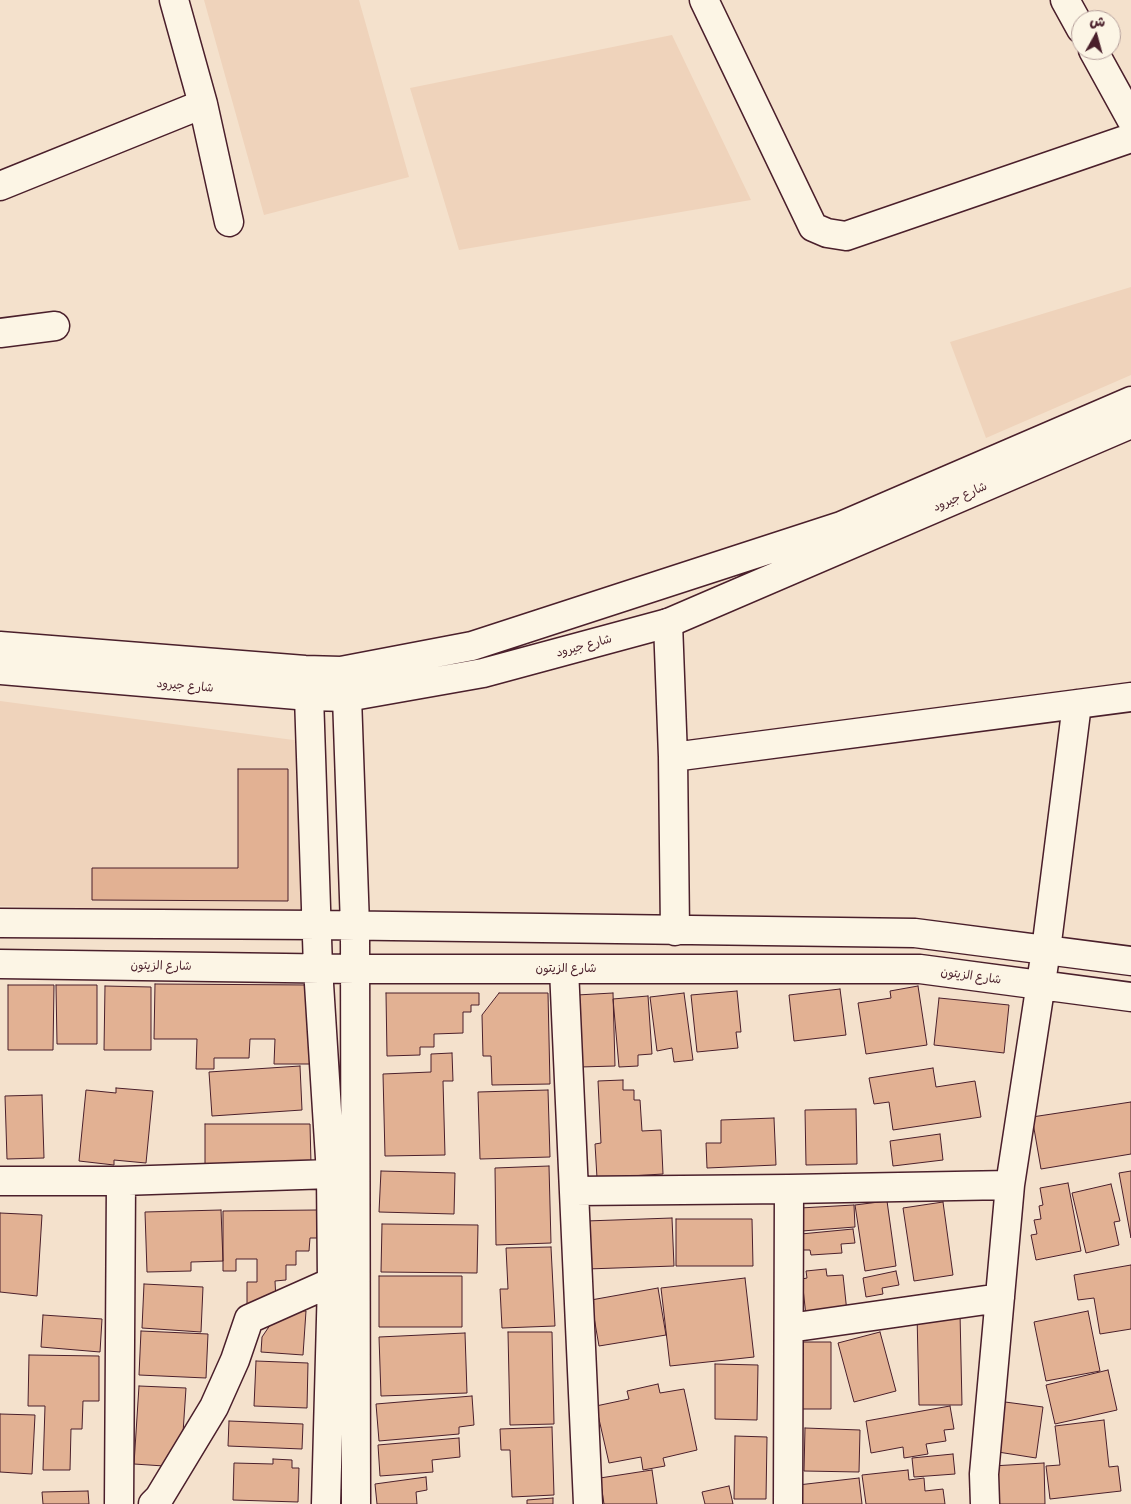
<!DOCTYPE html>
<meta charset="utf-8">
<style>
body{margin:0}
#map{position:relative;width:1131px;height:1504px;overflow:hidden;background:#f4e1cc;font-family:Delius,"Playpen Sans Arabic",sans-serif}
canvas{display:block}
.north{position:absolute;left:1071px;top:10px;width:50px;height:50px;box-sizing:border-box;background:#fcf5e5;border:1px solid #b59f9b;border-radius:50%;rotate:7deg;font-size:14px;font-weight:700;line-height:20px;text-align:center;color:#4a1f2b}
.north::after{content:'';display:block;margin:auto;width:18px;height:22px;background:#4a1f2b;clip-path:polygon(50% 0,100% 100%,50% 72%,0 100%)}
</style>
<div id="map">
<canvas width="1131" height="1504"></canvas>
<div class="north">ش</div>
</div>
<script>
const context = document.querySelector('canvas').getContext('2d');
context.lineJoin = 'round';
function paint(path, color) { context.fillStyle = color; context.fill(path, 'evenodd'); }
const toPath = rows => new Path2D(rows.map(r => 'M' + r).join(''));
function stroke(path, color, width, dash) { context.strokeStyle = color; context.lineWidth = width; context.lineCap = dash ? 'butt' : 'round'; context.setLineDash(dash || []); context.stroke(path); }
function write(font, color, halo, rows, align = 'center') {
  context.font = font + ' Delius,"Playpen Sans Arabic",sans-serif'; context.lineWidth = 5; context.setLineDash([]); context.textBaseline = 'middle'; context.strokeStyle = halo; context.fillStyle = color; for (const [text, x, y, turn = 0] of rows) {
    context.save(); context.translate(x, y); context.rotate((+turn || 0) * Math.PI / 180); context.textAlign = isNaN(turn) ? turn : align; if (halo) context.strokeText(text, 0, 0); context.fillText(text, 0, 0); context.restore();
  }
}
const built = toPath([
 [204,0,359,0,409,177,264,215],
 [672,35,751,200,459,250,410,88],
 [1131,287,1131,375,986,438,950,342],
 [0,701,301,741,309,913,0,906]
]);
const building = toPath([
 [238,769,288,769,288,901,92,900,92,868,238,868,238,769],
 [155,984,310,985,310,1064,274,1064,275,1039,250,1039,249,1058,214,1058,214,1069,196,1069,197,1039,154,1039,155,984],
 [8,985,54,985,53,1050,8,1050,8,985],
 [56,985,97,985,97,1044,57,1044,56,985],
 [105,986,151,987,151,1050,104,1050,105,986],
 [918,986,927,1045,866,1054,858,1003,891,998,890,991,918,986],
 [840,989,846,1035,794,1041,789,995,840,989],
 [737,991,741,1032,736,1032,738,1048,697,1052,691,995,737,991],
 [386,993,479,993,479,1005,471,1005,471,1012,463,1012,463,1033,434,1034,434,1047,420,1047,420,1055,387,1056,386,993],
 [499,993,548,993,550,1084,492,1085,491,1056,483,1056,482,1015,499,993],
 [613,993,615,1066,580,1067,577,995,613,993],
 [684,993,693,1060,674,1062,672,1048,657,1051,650,997,684,993],
 [648,996,652,1054,638,1055,638,1066,619,1067,613,999,648,996],
 [939,998,1009,1005,1004,1053,934,1045,939,998],
 [452,1053,453,1081,443,1081,445,1155,385,1156,383,1074,431,1072,431,1054,452,1053],
 [300,1066,302,1110,212,1116,209,1072,300,1066],
 [933,1068,936,1087,975,1081,981,1117,893,1130,889,1102,874,1104,869,1078,933,1068],
 [623,1080,623,1090,634,1090,634,1100,640,1100,642,1131,661,1130,663,1174,597,1178,595,1144,601,1143,598,1081,623,1080],
 [116,1088,153,1091,146,1163,114,1160,114,1165,79,1161,86,1090,116,1093,116,1088],
 [548,1090,550,1157,480,1159,478,1092,548,1090],
 [42,1095,44,1158,7,1159,5,1096,42,1095],
 [1131,1102,1131,1154,1041,1169,1032,1117,1131,1102],
 [856,1109,857,1164,806,1165,805,1110,856,1109],
 [774,1118,776,1165,707,1168,706,1143,721,1143,721,1120,774,1118],
 [205,1124,310,1124,311,1164,205,1165,205,1124],
 [940,1134,943,1160,893,1166,890,1141,940,1134],
 [549,1166,551,1243,496,1245,495,1168,549,1166],
 [381,1171,455,1173,454,1214,379,1212,381,1171],
 [1131,1171,1131,1238,1119,1173,1131,1171],
 [1068,1183,1081,1251,1036,1260,1031,1235,1037,1234,1034,1220,1041,1219,1039,1206,1043,1205,1040,1188,1068,1183],
 [1111,1184,1120,1221,1114,1222,1119,1245,1086,1253,1072,1193,1111,1184],
 [887,1201,896,1266,865,1271,855,1205,887,1201],
 [943,1202,953,1275,914,1281,903,1208,943,1202],
 [854,1205,855,1227,802,1231,800,1208,854,1205],
 [221,1210,223,1261,191,1262,191,1271,147,1272,145,1212,221,1210],
 [317,1210,317,1238,310,1238,309,1251,296,1251,296,1265,286,1265,286,1280,275,1281,276,1301,247,1309,247,1282,257,1282,257,1259,236,1259,236,1271,223,1271,223,1211,317,1210],
 [0,1213,42,1215,37,1296,0,1292,0,1213],
 [672,1218,674,1266,587,1269,586,1221,672,1218],
 [676,1219,752,1219,753,1266,676,1266,676,1219],
 [382,1224,478,1225,477,1273,381,1272,382,1224],
 [853,1229,855,1243,841,1244,842,1253,811,1255,810,1250,803,1250,801,1234,853,1229],
 [551,1247,555,1326,502,1328,500,1289,508,1289,506,1248,551,1247],
 [1131,1265,1131,1329,1100,1334,1094,1298,1078,1300,1074,1275,1131,1265],
 [826,1269,827,1276,843,1275,847,1312,806,1316,802,1279,807,1278,806,1271,826,1269],
 [896,1271,899,1285,882,1288,883,1294,866,1297,863,1278,896,1271],
 [379,1276,462,1276,462,1327,379,1327,379,1276],
 [745,1278,754,1357,670,1366,661,1288,745,1278],
 [144,1284,203,1287,201,1332,142,1328,144,1284],
 [658,1288,666,1335,599,1346,591,1300,658,1288],
 [281,1309,306,1311,303,1355,261,1352,262,1337,281,1309],
 [1088,1311,1100,1371,1046,1381,1034,1322,1088,1311],
 [917,1313,960,1313,962,1405,919,1405,917,1313],
 [43,1315,102,1319,100,1352,41,1347,43,1315],
 [141,1331,208,1334,206,1378,139,1375,141,1331],
 [508,1332,552,1332,554,1424,510,1425,508,1332],
 [880,1332,896,1391,854,1402,838,1343,880,1332],
 [465,1333,467,1393,381,1396,379,1337,465,1333],
 [794,1342,831,1342,831,1409,795,1409,794,1342],
 [29,1355,99,1356,99,1401,83,1401,82,1429,71,1429,70,1470,43,1470,45,1406,28,1406,29,1355],
 [256,1361,308,1363,307,1408,254,1406,256,1361],
 [715,1364,758,1365,757,1420,715,1419,715,1364],
 [1108,1370,1117,1410,1055,1424,1046,1385,1108,1370],
 [658,1384,660,1393,684,1389,697,1450,663,1458,665,1466,643,1470,641,1457,609,1463,596,1406,629,1399,627,1391,658,1384],
 [139,1386,186,1388,183,1433,164,1466,134,1464,139,1386],
 [472,1396,474,1425,459,1427,459,1434,379,1441,376,1404,472,1396],
 [1005,1402,1043,1407,1036,1458,998,1452,1005,1402],
 [950,1406,954,1429,944,1430,946,1441,926,1444,928,1454,904,1458,903,1447,871,1453,866,1421,950,1406],
 [0,1414,35,1415,32,1474,0,1472,0,1414],
 [1104,1420,1109,1467,1118,1466,1121,1491,1050,1499,1046,1466,1060,1465,1055,1426,1104,1420],
 [229,1421,303,1424,302,1449,228,1446,229,1421],
 [552,1427,554,1495,512,1497,510,1450,501,1450,500,1429,552,1427],
 [805,1428,860,1430,859,1472,804,1471,805,1428],
 [735,1436,767,1437,766,1499,734,1499,735,1436],
 [459,1438,460,1457,432,1460,433,1472,380,1476,378,1445,459,1438],
 [953,1454,955,1474,914,1477,912,1458,953,1454],
 [273,1459,292,1460,292,1468,299,1468,298,1502,233,1500,234,1463,273,1464,273,1459],
 [1044,1463,1045,1504,994,1504,992,1466,1044,1463],
 [652,1470,657,1504,604,1504,600,1478,652,1470],
 [908,1470,909,1480,924,1478,925,1491,943,1489,945,1504,866,1504,862,1475,908,1470],
 [426,1477,427,1490,416,1492,417,1504,377,1504,375,1484,426,1477],
 [859,1478,862,1504,801,1504,798,1485,859,1478],
 [729,1486,733,1504,705,1504,702,1492,729,1486],
 [88,1491,89,1504,43,1504,42,1492,88,1491],
 [553,1498,553,1504,527,1504,527,1500,553,1498]
]);
const minor = toPath([
 [174,0,203,104,229,222],
 [704,0,813,227,827,233,846,236,1131,138],
 [1065,0,1081,29],
 [1093,50,1131,119],
 [0,186,203,104],
 [0,333,55,326],
 [668,623,673,757,675,931],
 [305,672,309,696,318,968,331,1174,332,1282,326,1504],
 [342,674,347,697,355,926,356,1504],
 [673,757,1131,697],
 [0,923,318,925,915,933,1131,961],
 [0,964,355,969,920,969,1131,997],
 [564,969,588,1504],
 [0,1181,121,1181,331,1174],
 [575,1191,789,1189,1010,1185],
 [789,1328,1000,1298],
 [119,1504,121,1181],
 [153,1504,159,1498,214,1407,235,1360,249,1319,332,1282],
 [788,1504,789,1189],
 [985,1504,984,1474,1010,1185,1046,950,1077,704]
]);
const major = toPath([
 [0,646,305,670,341,671,472,646,841,526,1131,401],
 [0,670,309,696,347,697,483,673,668,623,1131,424]
]);
const streetNames = [
 ["شارع جيرود",960,497,-23],
 ["شارع جيرود",584,646,-15],
 ["شارع جيرود",185,686,5],
 ["شارع الزيتون",161,966,1],
 ["شارع الزيتون",566,969],
 ["شارع الزيتون",971,976,8]
];
paint(built, '#efd3bb');
paint(building, '#e2b193');
stroke(building, '#4a1f2b', 1);
stroke(minor, '#4a1f2b', 31);
stroke(major, '#4a1f2b', 31);
stroke(minor, '#fcf5e5', 28);
stroke(major, '#fcf5e5', 28);
write('12px', '#4a1f2b', '#fcf5e5', streetNames);
</script>
